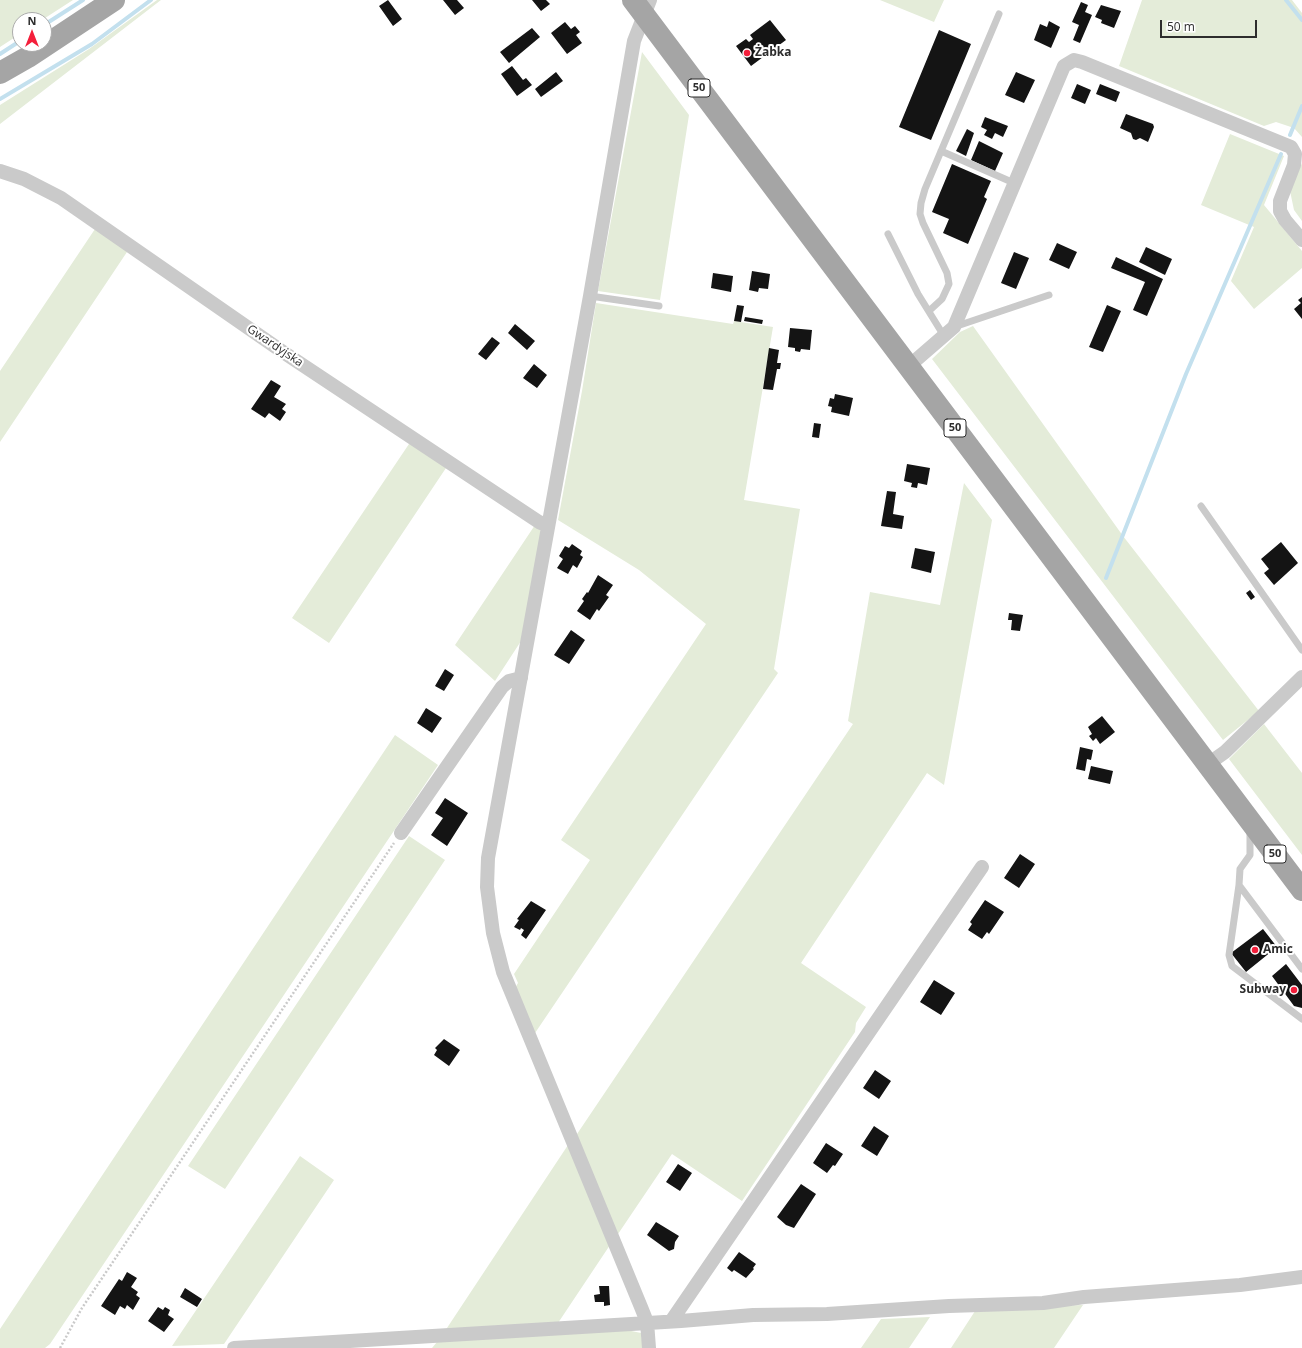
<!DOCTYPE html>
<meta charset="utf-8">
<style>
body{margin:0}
#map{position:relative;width:1302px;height:1348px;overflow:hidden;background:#fff;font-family:"Open Sans",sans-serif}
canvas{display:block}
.north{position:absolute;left:12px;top:12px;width:40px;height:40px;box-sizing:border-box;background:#fff;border:1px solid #ababab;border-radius:50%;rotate:0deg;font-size:11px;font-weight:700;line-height:16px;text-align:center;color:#2d2d2d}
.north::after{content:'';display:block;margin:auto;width:14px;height:18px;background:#f41f3b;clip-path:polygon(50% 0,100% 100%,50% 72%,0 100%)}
.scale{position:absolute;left:1160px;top:20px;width:97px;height:18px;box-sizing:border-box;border:2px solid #2d2d2d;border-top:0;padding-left:5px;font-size:12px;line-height:14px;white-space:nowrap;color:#2d2d2d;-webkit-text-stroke:3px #fff;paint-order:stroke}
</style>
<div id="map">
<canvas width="1302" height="1348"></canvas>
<div class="north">N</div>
<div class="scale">50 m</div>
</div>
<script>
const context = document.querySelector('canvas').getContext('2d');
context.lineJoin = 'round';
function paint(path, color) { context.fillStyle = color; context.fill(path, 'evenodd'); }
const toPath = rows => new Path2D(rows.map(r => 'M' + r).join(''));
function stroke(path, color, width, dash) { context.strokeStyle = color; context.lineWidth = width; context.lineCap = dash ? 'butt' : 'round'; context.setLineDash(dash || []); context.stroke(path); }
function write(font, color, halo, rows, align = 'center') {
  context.font = font + ' "Open Sans",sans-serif'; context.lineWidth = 4; context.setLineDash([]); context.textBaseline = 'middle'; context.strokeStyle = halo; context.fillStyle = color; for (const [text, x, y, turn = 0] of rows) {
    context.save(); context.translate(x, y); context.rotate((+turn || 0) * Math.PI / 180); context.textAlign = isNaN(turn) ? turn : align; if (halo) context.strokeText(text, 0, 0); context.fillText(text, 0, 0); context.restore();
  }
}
const green = toPath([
 [0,0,73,0,42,20,20,20,20,34,0,47],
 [157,0,161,0,0,124,0,105,89,49],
 [880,0,944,0,934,22],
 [1142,0,1292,0,1302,13,1302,137,1294,128,1276,122,1264,126,1119,66],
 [642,52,689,115,660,300,598,291],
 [1230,134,1284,156,1264,205,1302,251,1302,268,1254,309,1231,281,1254,227,1201,205],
 [1302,163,1302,221,1294,210,1290,191],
 [97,226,129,249,0,442,0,371],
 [596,303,733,324,734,321,773,327,744,500,800,509,774,669,778,673,533,1036,515,988,518,983,514,974,590,860,561,840,706,624,639,570,558,520,582,391],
 [973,326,1123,536,1259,711,1223,740,932,359,960,332],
 [411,441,448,465,329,643,292,618],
 [964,483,992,520,944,785,927,773,801,963,866,1007,856,1023,855,1032,742,1201,672,1154,616,1237,575,1137,853,724,848,721,870,592,940,605],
 [535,525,542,532,523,638,495,681,455,645],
 [1264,724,1302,773,1302,855,1229,759],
 [395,735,438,765,50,1344,45,1348,0,1348,0,1329],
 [409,836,445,860,225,1189,188,1166],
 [568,1145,610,1245,558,1323,445,1331],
 [300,1156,334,1180,224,1344,172,1346],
 [1083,1305,1054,1348,951,1348,977,1308],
 [930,1317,909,1348,861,1348,881,1319],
 [617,1328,641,1333,643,1348,432,1348,437,1342]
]);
const stream = toPath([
 [1286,0,1302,20],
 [44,25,83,0],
 [0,54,20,41],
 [0,99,92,44,151,0],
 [1290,135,1302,106],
 [1106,578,1186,374,1281,154]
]);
const building = toPath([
 [388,0,402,19,393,26,379,6],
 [443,0,457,0,464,8,455,15],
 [532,0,546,0,550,4,541,11],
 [1081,2,1088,5,1085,12,1092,15,1080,43,1073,40,1079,25,1072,22],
 [1101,5,1121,11,1114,28,1101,23,1102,20,1095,17],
 [770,20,786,40,751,66,736,46,746,39,749,42,753,39,750,35],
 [1049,21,1060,27,1051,48,1034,40,1040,24,1047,27],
 [565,22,571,29,575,26,580,32,576,35,582,43,567,54,551,33],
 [532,28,540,37,509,63,500,52],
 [939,30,971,44,931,140,899,127],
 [512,66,523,80,526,78,532,85,517,96,501,74],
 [556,72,563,81,541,97,535,89],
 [1016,72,1035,80,1024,103,1005,95],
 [1077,84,1091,90,1085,104,1071,98],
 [1100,84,1120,92,1116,102,1096,94],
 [1126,114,1153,124,1154,127,1148,142,1140,138,1136,140,1133,139,1131,133,1120,128],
 [985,117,1008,126,1003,137,995,133,992,139,984,135,987,130,981,127],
 [967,129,974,133,966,156,956,151],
 [979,141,1003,153,995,171,971,160],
 [952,164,991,181,984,197,987,199,968,244,943,233,949,219,932,212],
 [1057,243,1077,252,1069,269,1049,260],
 [1146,247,1172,259,1165,275,1139,262],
 [1014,252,1029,258,1016,289,1001,283],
 [1116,257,1163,279,1147,316,1133,310,1145,282,1111,268],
 [752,271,770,274,768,289,759,288,758,292,749,290],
 [713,273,733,276,731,292,711,288],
 [1302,297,1302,319,1294,309,1301,303,1298,300],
 [737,305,744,306,741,322,734,321],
 [1107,305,1121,311,1103,352,1089,347],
 [745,317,763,320,762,324,744,321],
 [515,324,535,341,527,350,508,333],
 [790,328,812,330,810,350,801,349,800,352,795,351,795,348,788,347],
 [492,337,500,343,486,360,478,354],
 [769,348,779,350,777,363,781,363,780,369,777,369,773,390,763,389],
 [534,364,547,375,537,388,523,378],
 [271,380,281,386,274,397,286,404,282,409,286,412,280,421,269,413,265,418,251,409],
 [835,394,853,398,849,416,831,412,832,407,828,406,830,398,834,399],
 [814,423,821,424,819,438,812,437],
 [907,464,930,468,927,485,918,483,917,488,911,487,912,483,904,481],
 [887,491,896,492,893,514,904,516,902,529,881,526],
 [1281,542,1298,563,1274,585,1264,573,1269,569,1261,559],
 [572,544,582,551,580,555,583,557,577,568,573,565,568,574,557,568,563,559,559,556,565,546,569,548],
 [915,548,935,552,931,573,911,568],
 [598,575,613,585,606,595,609,597,599,611,597,609,590,620,577,611,584,601,582,599,587,592,588,593],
 [1250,590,1255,597,1251,600,1246,593],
 [1009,613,1023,615,1020,631,1011,630,1012,620,1008,620],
 [571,630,585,640,569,664,554,655],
 [445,669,454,675,444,691,435,686],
 [426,708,442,718,432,733,417,723],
 [1102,716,1115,732,1100,744,1096,738,1093,741,1089,736,1092,734,1088,727],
 [1080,747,1093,750,1091,760,1087,759,1085,771,1076,769],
 [1091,766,1113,771,1110,784,1088,779],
 [445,798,468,813,447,846,431,835,443,818,435,813],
 [1020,854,1035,864,1019,888,1004,878],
 [985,900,1004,912,989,934,987,932,982,939,968,930,972,924,970,922],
 [531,901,546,910,526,939,521,935,524,930,521,928,520,930,514,927,519,920,517,919],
 [1263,929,1277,947,1246,972,1231,953],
 [1286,964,1302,985,1302,1008,1294,1006,1272,976],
 [934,980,955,993,941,1015,920,1002],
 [444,1039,460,1050,449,1066,434,1055,437,1050,435,1048],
 [875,1070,891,1081,879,1099,863,1088],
 [874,1126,889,1136,877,1156,861,1146],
 [826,1143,843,1154,835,1166,833,1165,827,1173,813,1163],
 [678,1164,692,1173,680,1191,666,1182],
 [801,1184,816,1194,794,1228,786,1225,777,1217],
 [656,1222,679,1236,675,1242,674,1249,669,1251,647,1235],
 [739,1252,756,1264,753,1268,754,1269,746,1278,734,1270,732,1272,727,1268],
 [127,1272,137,1278,131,1287,138,1292,136,1295,140,1298,133,1310,127,1305,125,1309,120,1306,115,1315,101,1306,119,1279,122,1281],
 [599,1286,609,1286,610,1305,604,1306,604,1302,595,1302,594,1295,600,1294],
 [185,1288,202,1299,197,1307,180,1297],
 [158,1307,163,1310,165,1307,170,1310,168,1315,174,1319,164,1332,148,1321]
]);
const path = toPath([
 [60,1348,82,1308,394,843]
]);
const lane = toPath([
 [941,151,1014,183],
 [888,234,918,294,944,336],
 [590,296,659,306],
 [929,311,942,299,949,284,947,273,923,223,920,214,921,203,925,189,999,14],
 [954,327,1049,295],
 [1201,506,1302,650],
 [1250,833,1250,855,1240,869,1239,885,1302,969],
 [1239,885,1229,955,1232,966,1302,1019]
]);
const street = toPath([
 [0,171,24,179,61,198,283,352,539,522,548,526],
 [909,366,954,327,1064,66,1074,60,1082,62,1291,147,1295,154,1294,165,1280,201,1280,211,1285,220,1302,240],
 [1208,764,1225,752,1302,677],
 [401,833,502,687,509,681,521,678],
 [672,1320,982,867],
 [234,1348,681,1321,753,1315,827,1314,949,1306,1043,1303,1084,1297,1240,1285,1302,1277],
 [649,1348,647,1322,641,1307,503,972,493,933,487,887,488,858,590,296,634,41,650,0]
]);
const primary = toPath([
 [633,0,1302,890],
 [0,73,28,57,114,0]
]);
const markers = [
 [747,53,4,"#f41f3b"],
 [1255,950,4,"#f41f3b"],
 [1294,990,4,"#f41f3b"]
];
const shields = [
 [699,88,22],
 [955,428,22],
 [1275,854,22]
];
const shieldNames = [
 ["50",699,88],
 ["50",955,428],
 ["50",1275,854]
];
const poiNames = [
 ["Żabka",755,53],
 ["Amic",1263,950],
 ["Subway",1286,990,"right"]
];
const streetNames = [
 ["Gwardyjska",275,346,34]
];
paint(green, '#e4ecd9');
stroke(stream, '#c3e0ee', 4);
paint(building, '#141414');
stroke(path, '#cacaca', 2.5, [2, 2]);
stroke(lane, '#cacaca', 7);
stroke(street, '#cacaca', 14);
stroke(primary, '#a5a5a5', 22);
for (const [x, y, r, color] of markers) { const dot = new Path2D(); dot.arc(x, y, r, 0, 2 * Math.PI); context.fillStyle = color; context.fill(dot); stroke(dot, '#fff', 1.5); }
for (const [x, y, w] of shields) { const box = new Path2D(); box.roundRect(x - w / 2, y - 9, w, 18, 3); context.fillStyle = '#fff'; context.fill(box); stroke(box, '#2d2d2d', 1); }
write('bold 11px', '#2d2d2d', null, shieldNames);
write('bold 12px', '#2d2d2d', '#fff', poiNames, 'left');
write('12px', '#2d2d2d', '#fff', streetNames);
</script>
